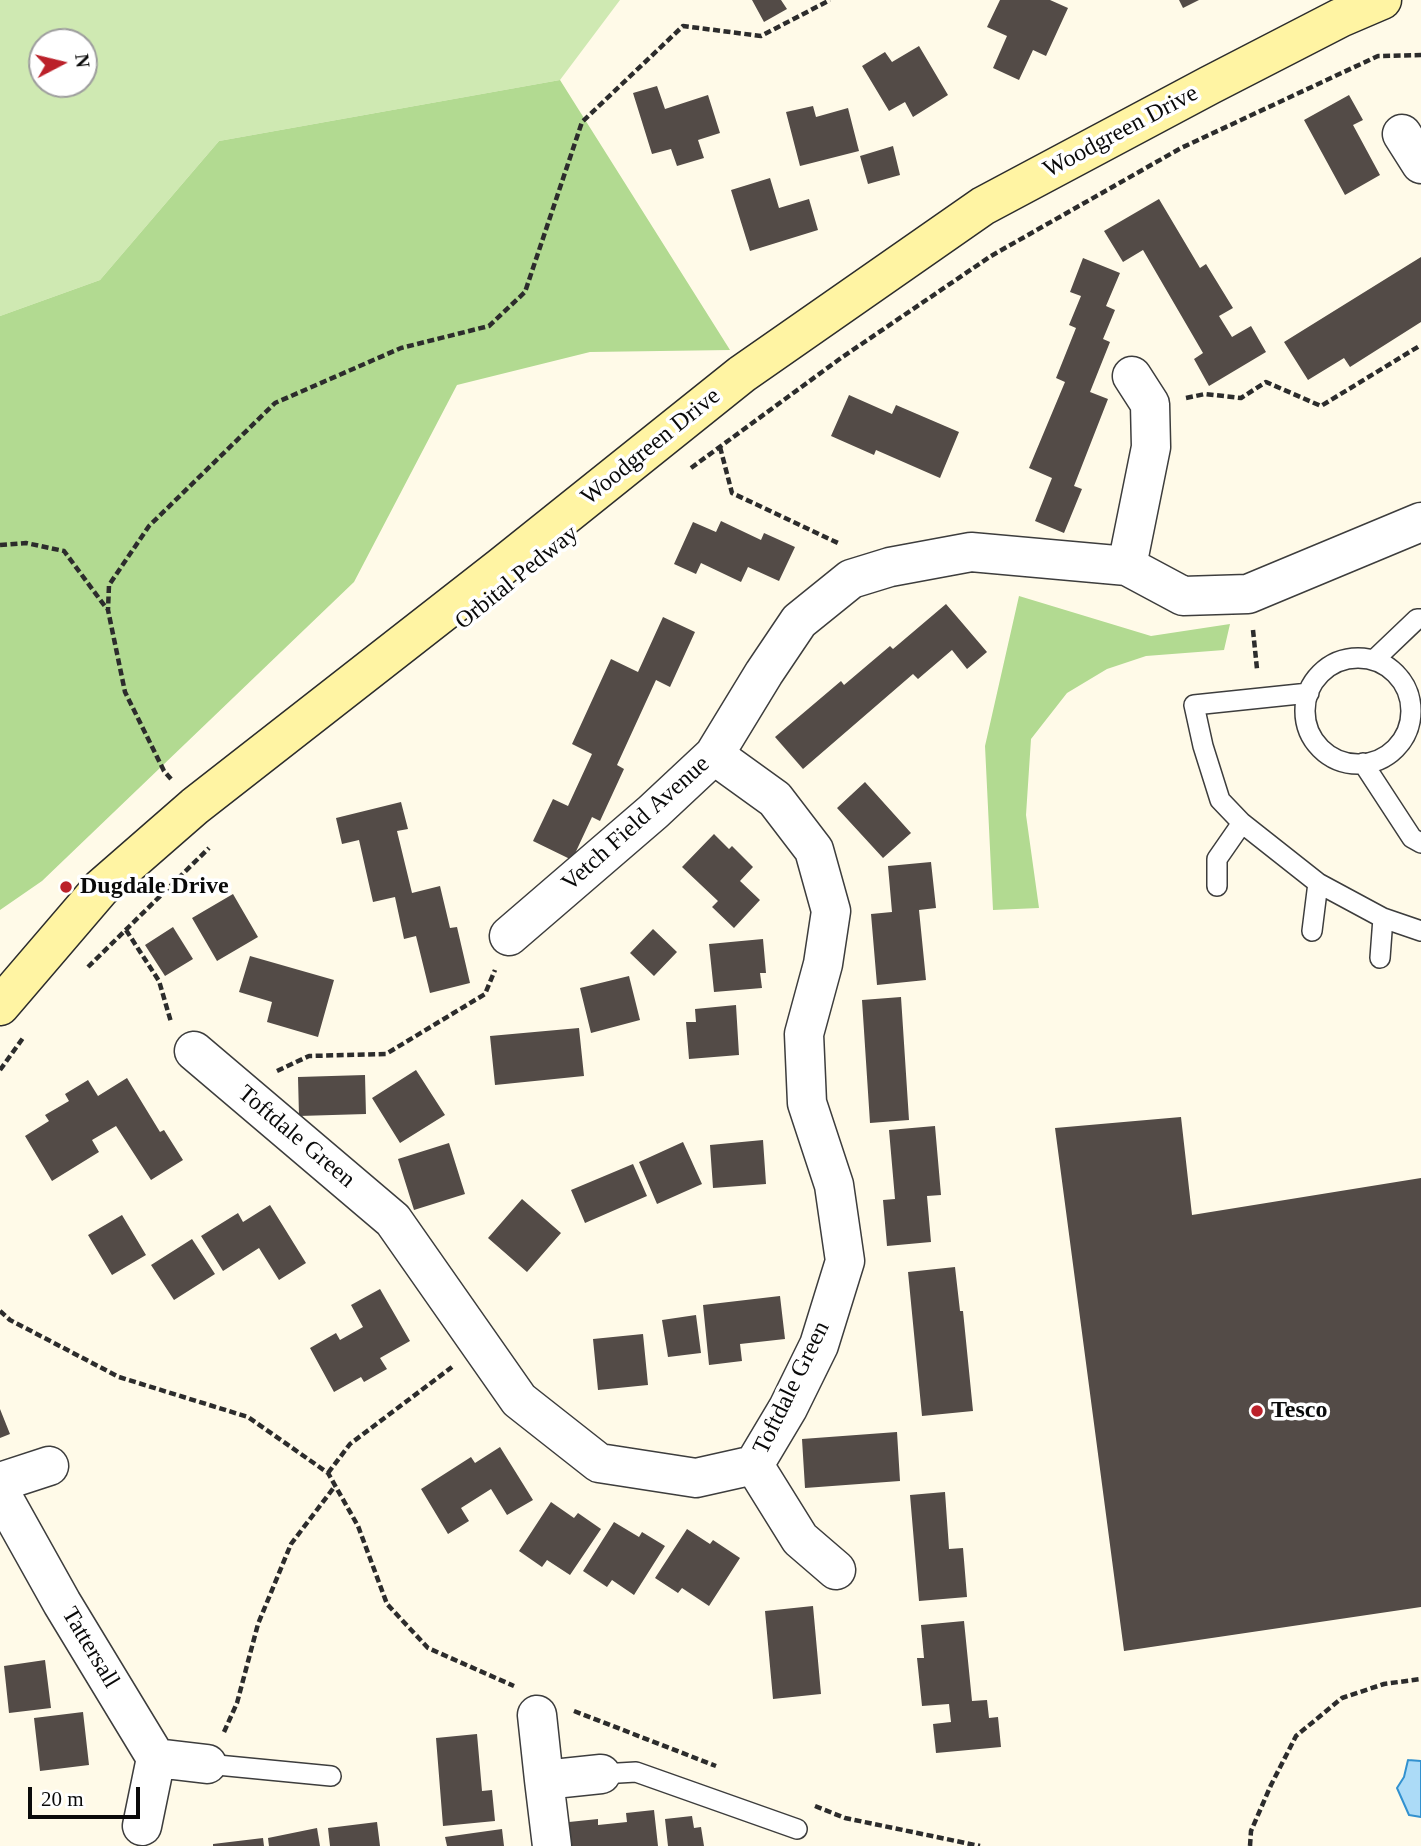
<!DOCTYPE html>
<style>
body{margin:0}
#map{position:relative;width:1421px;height:1846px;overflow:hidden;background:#fffae8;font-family:"Times New Roman",serif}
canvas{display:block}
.north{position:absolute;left:28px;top:28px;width:70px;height:70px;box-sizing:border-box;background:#fff;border:2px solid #9d9d9d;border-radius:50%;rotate:83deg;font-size:19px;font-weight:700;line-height:28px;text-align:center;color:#0a0a0a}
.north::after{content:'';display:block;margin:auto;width:24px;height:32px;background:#bb212a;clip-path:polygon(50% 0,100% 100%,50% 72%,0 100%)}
.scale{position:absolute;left:28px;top:1787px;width:112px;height:32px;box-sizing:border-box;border:4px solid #0a0a0a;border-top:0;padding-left:9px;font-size:21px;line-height:24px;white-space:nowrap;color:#0a0a0a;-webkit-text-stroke:5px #fff;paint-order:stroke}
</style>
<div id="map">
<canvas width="1421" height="1846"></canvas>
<div class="north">N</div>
<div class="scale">20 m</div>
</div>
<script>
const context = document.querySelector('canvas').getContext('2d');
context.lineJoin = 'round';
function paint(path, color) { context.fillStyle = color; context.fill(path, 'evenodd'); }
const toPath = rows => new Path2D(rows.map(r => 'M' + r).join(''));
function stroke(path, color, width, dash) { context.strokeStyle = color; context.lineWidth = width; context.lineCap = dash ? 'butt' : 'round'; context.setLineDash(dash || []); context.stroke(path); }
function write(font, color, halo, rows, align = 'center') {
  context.font = font + ' "Times New Roman",serif'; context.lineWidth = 7; context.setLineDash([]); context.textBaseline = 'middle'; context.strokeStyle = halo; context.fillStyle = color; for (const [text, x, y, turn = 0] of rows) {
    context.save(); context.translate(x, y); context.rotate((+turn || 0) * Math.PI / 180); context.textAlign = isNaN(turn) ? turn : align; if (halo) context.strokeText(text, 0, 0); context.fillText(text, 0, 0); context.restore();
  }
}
const green = toPath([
 [0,0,620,0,560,80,219,141,100,280,0,316],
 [42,42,84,42,84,84,42,84]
]);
const forest = toPath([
 [560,80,730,350,590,352,457,385,354,582,42,881,0,910,0,316,100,280,219,141],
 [1019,596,1151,636,1230,624,1224,650,1146,656,1107,669,1067,693,1031,739,1026,815,1039,908,993,910,985,746]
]);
const water = toPath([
 [1408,1760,1421,1761,1421,1817,1409,1815,1397,1788,1404,1777,1408,1760]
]);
const building = toPath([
 [752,0,781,0,787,9,764,22],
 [1000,0,1050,0,1068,8,1046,56,1033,50,1019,80,993,68,1007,36,987,27],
 [1179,0,1199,0,1183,8],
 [919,46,948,95,913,117,905,102,889,111,862,66,885,52,892,62],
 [657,86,665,109,708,95,720,133,698,140,704,158,677,166,671,149,652,154,633,93],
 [1349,95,1363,120,1353,125,1380,175,1345,195,1304,120],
 [813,106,816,117,848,108,859,151,800,166,786,112],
 [893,146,900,175,868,184,860,156],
 [770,178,779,208,809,199,818,230,750,251,731,190],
 [1159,199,1200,268,1206,264,1233,308,1219,316,1232,337,1251,326,1266,352,1209,386,1194,359,1203,353,1143,250,1123,262,1104,231],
 [1421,257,1421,322,1350,367,1344,358,1308,380,1284,342],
 [1083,258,1120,273,1106,306,1115,310,1103,339,1110,342,1090,392,1108,399,1074,486,1082,489,1064,533,1035,521,1052,478,1029,468,1065,382,1056,378,1076,328,1069,325,1081,296,1070,292],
 [849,395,892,414,896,405,959,432,940,478,876,450,874,455,831,436],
 [721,521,761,540,764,533,795,547,779,581,748,567,741,582,701,563,696,574,674,564,693,522,716,532],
 [946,604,987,652,967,669,952,650,918,679,913,674,803,769,775,737,841,681,844,685,890,646,893,649],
 [663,617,695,632,670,687,656,680,617,765,624,769,600,821,592,817,572,860,533,841,553,799,568,806,592,754,572,744,611,659,638,672],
 [865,782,911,833,883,858,837,808],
 [401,802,408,829,397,831,412,893,440,886,450,928,457,927,470,983,430,993,416,936,404,939,395,897,373,902,359,840,342,844,336,818],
 [714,834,729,849,732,846,753,867,740,881,760,900,734,928,712,907,718,901,682,867],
 [931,862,936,908,919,910,926,980,877,985,871,914,892,912,888,866],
 [233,894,258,937,217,961,192,918],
 [173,927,193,959,165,976,145,945],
 [653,929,677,952,654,976,630,953],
 [763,939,766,973,760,973,762,988,714,992,709,944],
 [250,956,334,980,318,1037,267,1022,272,1002,239,992],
 [629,976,640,1020,591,1033,580,988],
 [901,997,909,1120,870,1123,862,1000],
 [736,1005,739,1055,689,1059,686,1022,696,1022,695,1009],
 [579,1028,584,1076,495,1085,490,1036],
 [416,1070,445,1115,400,1143,372,1098],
 [365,1075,366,1114,299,1116,298,1077],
 [127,1078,160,1132,164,1130,183,1160,151,1180,116,1126,92,1140,99,1152,52,1181,25,1136,49,1121,45,1115,69,1101,65,1094,88,1080,98,1096],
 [1181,1117,1192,1215,1421,1178,1421,1607,1124,1651,1055,1128],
 [935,1126,941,1195,927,1196,931,1242,887,1246,883,1200,895,1199,889,1130],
 [763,1140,766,1184,713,1188,710,1145],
 [683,1142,702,1184,657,1204,639,1162],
 [449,1143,465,1194,414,1210,398,1159],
 [633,1164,647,1196,585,1223,571,1190],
 [522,1199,561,1233,527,1272,488,1238],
 [270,1205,306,1263,279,1280,259,1248,223,1271,201,1236,238,1213,243,1222],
 [122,1215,146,1255,112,1275,88,1235],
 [192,1239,215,1274,174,1300,151,1265],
 [955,1267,960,1311,963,1311,973,1411,922,1416,908,1272],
 [380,1289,410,1341,380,1358,387,1369,364,1382,361,1377,334,1392,310,1348,336,1333,340,1340,363,1327,351,1305],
 [780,1296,785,1339,740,1344,742,1361,709,1365,703,1305],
 [696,1315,701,1353,668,1357,662,1320],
 [643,1334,648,1385,598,1390,593,1339],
 [0,1409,10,1434,0,1438],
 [897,1432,900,1481,805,1488,802,1439],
 [500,1447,533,1500,507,1515,491,1489,461,1508,469,1521,448,1534,421,1489,471,1457,475,1463],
 [945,1492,949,1549,963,1548,967,1597,919,1601,910,1495],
 [551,1502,574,1518,578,1513,601,1529,570,1575,547,1560,542,1567,519,1551],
 [614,1522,639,1537,642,1532,665,1546,634,1595,612,1580,607,1587,583,1571],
 [687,1529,710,1544,713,1540,740,1558,709,1606,682,1588,678,1593,655,1578],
 [813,1606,821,1694,773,1699,765,1611],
 [964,1621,972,1701,987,1700,989,1718,998,1717,1001,1747,936,1753,933,1724,951,1722,949,1704,922,1706,917,1658,924,1658,921,1625],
 [45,1660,51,1708,9,1713,4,1666],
 [83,1712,89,1765,40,1771,34,1718],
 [477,1734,482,1791,492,1790,495,1821,443,1826,436,1738],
 [654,1810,658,1846,571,1846,569,1822,598,1819,598,1825,627,1822,626,1813],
 [692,1816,694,1828,701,1827,704,1846,668,1846,665,1819],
 [377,1822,380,1846,330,1846,328,1828],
 [317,1828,320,1846,269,1846,268,1838],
 [502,1829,504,1846,447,1846,445,1837],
 [263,1838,264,1846,213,1846,213,1844]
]);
const path = toPath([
 [1186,398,1205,394,1241,398,1266,382,1321,406,1421,345],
 [720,447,732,493,838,543],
 [691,468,841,358,991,256,1181,148,1378,56,1421,55],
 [0,545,26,543,64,551,107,609],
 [1253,630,1257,669],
 [171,779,164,771,125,692,108,610,109,585,149,526,275,403,401,348,489,326,525,292,582,122,683,26,761,36,830,0],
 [126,930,159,981,171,1022],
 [88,967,209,848],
 [0,1070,23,1038],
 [277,1071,309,1056,386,1054,485,994,495,970],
 [0,1311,10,1320,119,1377,248,1417,328,1473,358,1526,387,1604,428,1648,514,1686],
 [328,1473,350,1444,452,1367],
 [574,1711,716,1766],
 [224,1732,237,1703,258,1624,291,1544,335,1486],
 [815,1806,845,1818,980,1846],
 [1250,1846,1251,1831,1271,1785,1296,1736,1342,1698,1384,1684,1421,1679]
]);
const service = toPath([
 '1305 711a53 53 0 1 1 106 0a53 53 0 1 1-106 0Z',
 [1374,660,1417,619,1421,619],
 [1309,693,1194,705,1203,746,1220,800,1242,823,1318,883,1383,918,1421,931],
 [1363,763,1412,838,1421,843],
 [1217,886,1217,859,1242,823],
 [1312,931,1318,883],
 [1380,958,1383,918],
 [207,1764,331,1776],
 [601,1774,636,1772,797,1829]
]);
const minor = toPath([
 [1402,134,1421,164],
 [1127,566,1151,447,1150,404,1132,376],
 [509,936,653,812,714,755,764,673,799,621,851,579,890,567,971,552,1127,566,1183,596,1248,594,1421,522],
 [194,1051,393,1220,519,1400,599,1463,696,1478,754,1465,788,1408,819,1345,845,1261,834,1185,807,1103,804,1034,823,964,831,911,814,850,775,799,714,755],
 [754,1465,800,1539,836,1570],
 [0,1482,49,1466],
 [0,1492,62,1603,156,1758,207,1764],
 [537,1715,544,1780],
 [142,1826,156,1758],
 [552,1846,544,1780,601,1774]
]);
const secondary = toPath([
 [0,1006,101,888,195,806,501,567,742,374,983,206,1210,85,1340,18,1382,0]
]);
const markers = [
 [66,887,7,"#bb212a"],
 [1257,1411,7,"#bb212a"]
];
const streetNames = [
 ["Woodgreen Drive",1121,132,-28],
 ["Woodgreen Drive",651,447,-39],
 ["Orbital Pedway",517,578,-39],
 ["Vetch Field Avenue",636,824,-42],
 ["Toftdale Green",296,1137,40],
 ["Toftdale Green",792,1388,-64],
 ["Tattersall",90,1648,59]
];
const poiNames = [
 ["Dugdale Drive",80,887],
 ["Tesco",1271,1411]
];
paint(green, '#cfe9b2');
paint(forest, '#b2da91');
paint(water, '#acdbf7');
stroke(water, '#3291cf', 2);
paint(building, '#534b47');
stroke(service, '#3d3d3d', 22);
stroke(minor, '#3d3d3d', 41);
stroke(secondary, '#2c2c2c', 41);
stroke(path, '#2c2c2c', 4.5, [7, 3.5]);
stroke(service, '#fff', 19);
stroke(minor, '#fff', 38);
stroke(secondary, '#fff4a3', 38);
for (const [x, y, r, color] of markers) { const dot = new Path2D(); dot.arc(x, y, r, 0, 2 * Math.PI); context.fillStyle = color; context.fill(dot); stroke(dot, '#fff', 2.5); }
write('24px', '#0a0a0a', '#fff', streetNames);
write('bold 24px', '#0a0a0a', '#fff', poiNames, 'left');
</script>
